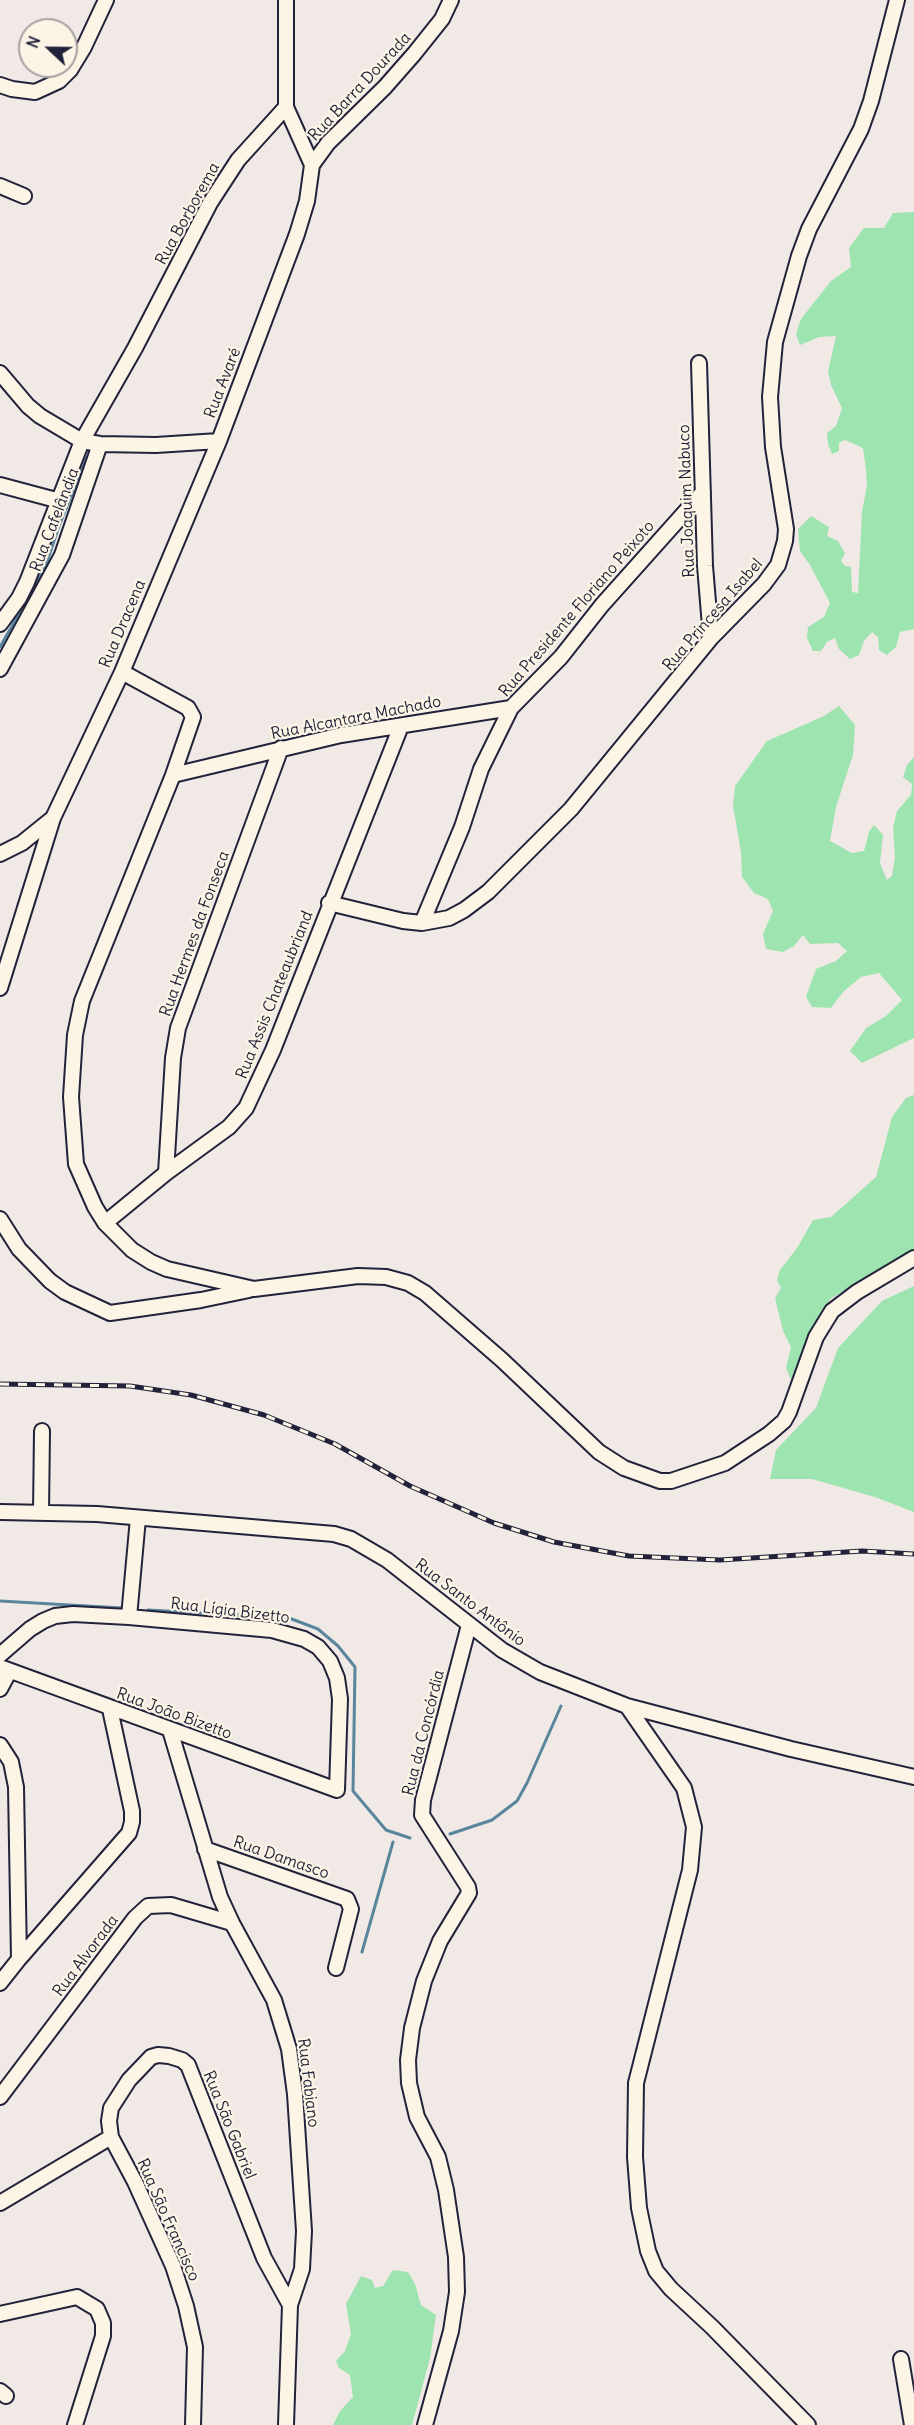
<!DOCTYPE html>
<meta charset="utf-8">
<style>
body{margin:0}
#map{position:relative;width:914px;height:2425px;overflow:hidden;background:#f1e9e6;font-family:Delius,sans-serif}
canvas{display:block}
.north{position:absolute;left:18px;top:18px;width:60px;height:60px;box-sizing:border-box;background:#fcf5e5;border:2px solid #a5a1a1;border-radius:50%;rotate:292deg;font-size:16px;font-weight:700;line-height:24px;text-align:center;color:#22223b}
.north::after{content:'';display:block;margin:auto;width:21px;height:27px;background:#22223b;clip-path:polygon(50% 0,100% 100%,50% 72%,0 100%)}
</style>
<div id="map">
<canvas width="914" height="2425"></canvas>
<div class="north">N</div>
</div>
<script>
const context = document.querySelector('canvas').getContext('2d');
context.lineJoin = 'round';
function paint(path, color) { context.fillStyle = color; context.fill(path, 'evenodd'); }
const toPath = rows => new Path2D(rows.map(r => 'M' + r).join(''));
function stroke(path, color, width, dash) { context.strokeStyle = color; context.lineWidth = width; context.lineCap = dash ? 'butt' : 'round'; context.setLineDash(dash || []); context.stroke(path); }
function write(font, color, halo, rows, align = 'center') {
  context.font = font + ' Delius,sans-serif'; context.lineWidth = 4.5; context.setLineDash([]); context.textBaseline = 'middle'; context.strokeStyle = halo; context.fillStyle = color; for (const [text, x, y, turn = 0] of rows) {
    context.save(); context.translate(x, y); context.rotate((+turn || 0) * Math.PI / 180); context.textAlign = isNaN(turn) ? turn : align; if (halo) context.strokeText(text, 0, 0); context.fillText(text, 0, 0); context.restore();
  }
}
const green = toPath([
 [914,212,914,629,900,632,896,647,887,655,879,650,878,637,872,632,864,641,859,655,850,659,839,649,835,638,827,642,821,651,813,651,807,638,808,627,824,617,830,603,810,565,800,551,798,529,811,516,829,527,827,536,838,541,845,553,841,561,845,566,851,567,852,592,858,593,862,512,867,485,866,470,863,448,845,440,839,443,839,451,832,454,828,444,827,433,836,426,842,408,831,385,828,371,836,336,819,337,800,345,796,334,801,319,831,281,851,267,849,248,864,228,884,228,893,213],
 [839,706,855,725,853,755,836,807,830,841,852,853,864,851,869,832,874,825,883,835,880,863,887,880,892,876,895,857,893,828,897,811,911,795,912,784,903,777,907,765,914,757,914,1038,862,1063,850,1051,866,1028,886,1016,902,1000,879,973,861,977,843,992,831,1008,812,1007,806,997,816,969,836,961,847,951,838,943,810,944,803,935,794,946,783,952,766,949,763,934,773,911,768,899,754,893,742,877,741,852,733,806,735,786,767,741,824,716],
 [914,1095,914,1249,830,1299,809,1340,799,1371,791,1380,786,1368,791,1347,783,1331,775,1298,781,1288,777,1280,780,1270,797,1248,813,1220,831,1217,876,1177,892,1117,906,1098],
 [914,1286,914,1512,875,1497,812,1479,770,1479,776,1450,816,1408,838,1348,882,1301],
 [393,2270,408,2272,415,2284,421,2305,436,2315,430,2358,412,2425,333,2425,340,2411,353,2397,350,2375,339,2368,336,2361,345,2351,351,2334,346,2304,361,2276,372,2280,375,2288,383,2286]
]);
const stream = toPath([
 [0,647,45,568,59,526,87,457],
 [0,1601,122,1608],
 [148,1610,289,1618,318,1629,338,1646,355,1667,353,1791,386,1830,410,1838],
 [450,1834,492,1820,517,1801,527,1783,561,1706],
 [362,1952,393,1842]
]);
const minor = toPath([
 [0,85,12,89,35,92,59,81,70,70,84,47,106,0],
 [312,165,328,143,385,87,414,54,442,19,451,0],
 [0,186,24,196],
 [699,363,705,566,711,638],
 [0,373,28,406,40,416,82,441,100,444,156,445,219,441],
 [0,485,60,501],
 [0,624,19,598,27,582,82,441,135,348,210,203,238,160,286,107,286,0],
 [0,669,62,555,100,444],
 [122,672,188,708,193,717,173,775,82,1001,75,1035,71,1097,76,1164,95,1207,105,1223,132,1250,151,1262,167,1269,254,1289,358,1276,386,1277,408,1283,425,1293,502,1360,599,1452,624,1468,660,1481,671,1481,725,1463,769,1434,784,1421,789,1412,816,1337,832,1311,857,1292,914,1258],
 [173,775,341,735,511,708],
 [0,854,22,843,53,818],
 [329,903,403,921,422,923,449,918,464,910,488,892,571,809,711,638,764,584,778,565,785,541,786,529,773,447,770,397,775,342,799,256,809,229,861,129,871,101,897,0],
 [422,923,462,827,481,769,511,708,561,657,602,605,703,492],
 [0,988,53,818,122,672,219,441,297,234,307,201,312,165,286,107],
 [166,1173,173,1058,178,1028,281,748],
 [0,1219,19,1249,50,1281,65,1292,110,1313,201,1300,249,1290],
 [105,1223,166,1173,229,1127,246,1108,273,1050,401,726],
 [0,1512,97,1514,334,1534,351,1539,387,1560,502,1650,540,1672,627,1706,791,1749,914,1777],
 [41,1513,42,1431],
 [129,1617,138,1518],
 [0,1655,30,1629,43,1621,55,1616,73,1614,129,1617,272,1630,304,1639,318,1647,330,1661,337,1678,340,1699,337,1790,0,1667],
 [0,1689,9,1672],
 [627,1706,684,1788,694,1827,690,1870,636,2083,635,2157,639,2208,648,2251,656,2271,671,2289,712,2327,808,2425],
 [170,1730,220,1897,232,1923,274,2000,289,2049,295,2094,304,2231,302,2269,290,2305,286,2425],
 [0,1745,11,1762,16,1787,19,1959],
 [205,1849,347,1899,351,1909,336,1968],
 [0,1983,19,1959,129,1833,132,1822,132,1811,110,1709],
 [0,2097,135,1918,148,1906,171,1905,232,1923],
 [0,2203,111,2137],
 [0,2314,77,2297,97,2309,103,2323,103,2336,75,2425],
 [901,2359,912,2425],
 [0,2391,6,2396],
 [193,2425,195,2347,186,2306,173,2266,135,2182,111,2137,109,2121,111,2108,129,2080,151,2057,158,2055,169,2056,182,2060,188,2065,264,2258,290,2305],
 [425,2425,451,2331,457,2292,456,2257,446,2190,438,2157,417,2117,409,2083,408,2060,412,2028,424,1981,440,1941,469,1893,468,1887,422,1815,423,1800,469,1625]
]);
const rail = toPath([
 [0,1384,130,1386,191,1395,264,1415,335,1444,410,1486,494,1523,554,1542,629,1556,720,1560,862,1551,914,1554]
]);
const streetNames = [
 ["Rua Barra Dourada",360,87,-47],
 ["Rua Borborema",188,214,-61],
 ["Rua Avaré",223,383,-69],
 ["Rua Joaquim Nabuco",687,501,-92],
 ["Rua Cafelândia",55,520,-69],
 ["Rua Presidente Floriano Peixoto",577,609,-49],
 ["Rua Princesa Isabel",713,615,-49],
 ["Rua Dracena",123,624,-67],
 ["Rua Alcantara Machado",356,718,-11],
 ["Rua Hermes da Fonseca",195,934,-70],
 ["Rua Assis Chateaubriand",275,995,-68],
 ["Rua Santo Antônio",470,1603,37],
 ["Rua Lígia Bizetto",230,1611,7],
 ["Rua João Bizetto",174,1714,20],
 ["Rua da Concórdia",424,1733,-76],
 ["Rua Damasco",281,1858,19],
 ["Rua Alvorada",86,1956,-53],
 ["Rua Fabiano",308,2083,83],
 ["Rua São Gabriel",229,2125,68],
 ["Rua São Francisco",168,2220,66]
];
paint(green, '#9ee4b0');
stroke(stream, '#59869c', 3);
stroke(minor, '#22223b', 18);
stroke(minor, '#fcf5e5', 14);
stroke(rail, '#22223b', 5);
stroke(rail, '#fcf5e5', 3, [9]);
write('16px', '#22223b', '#fcf5e5', streetNames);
</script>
